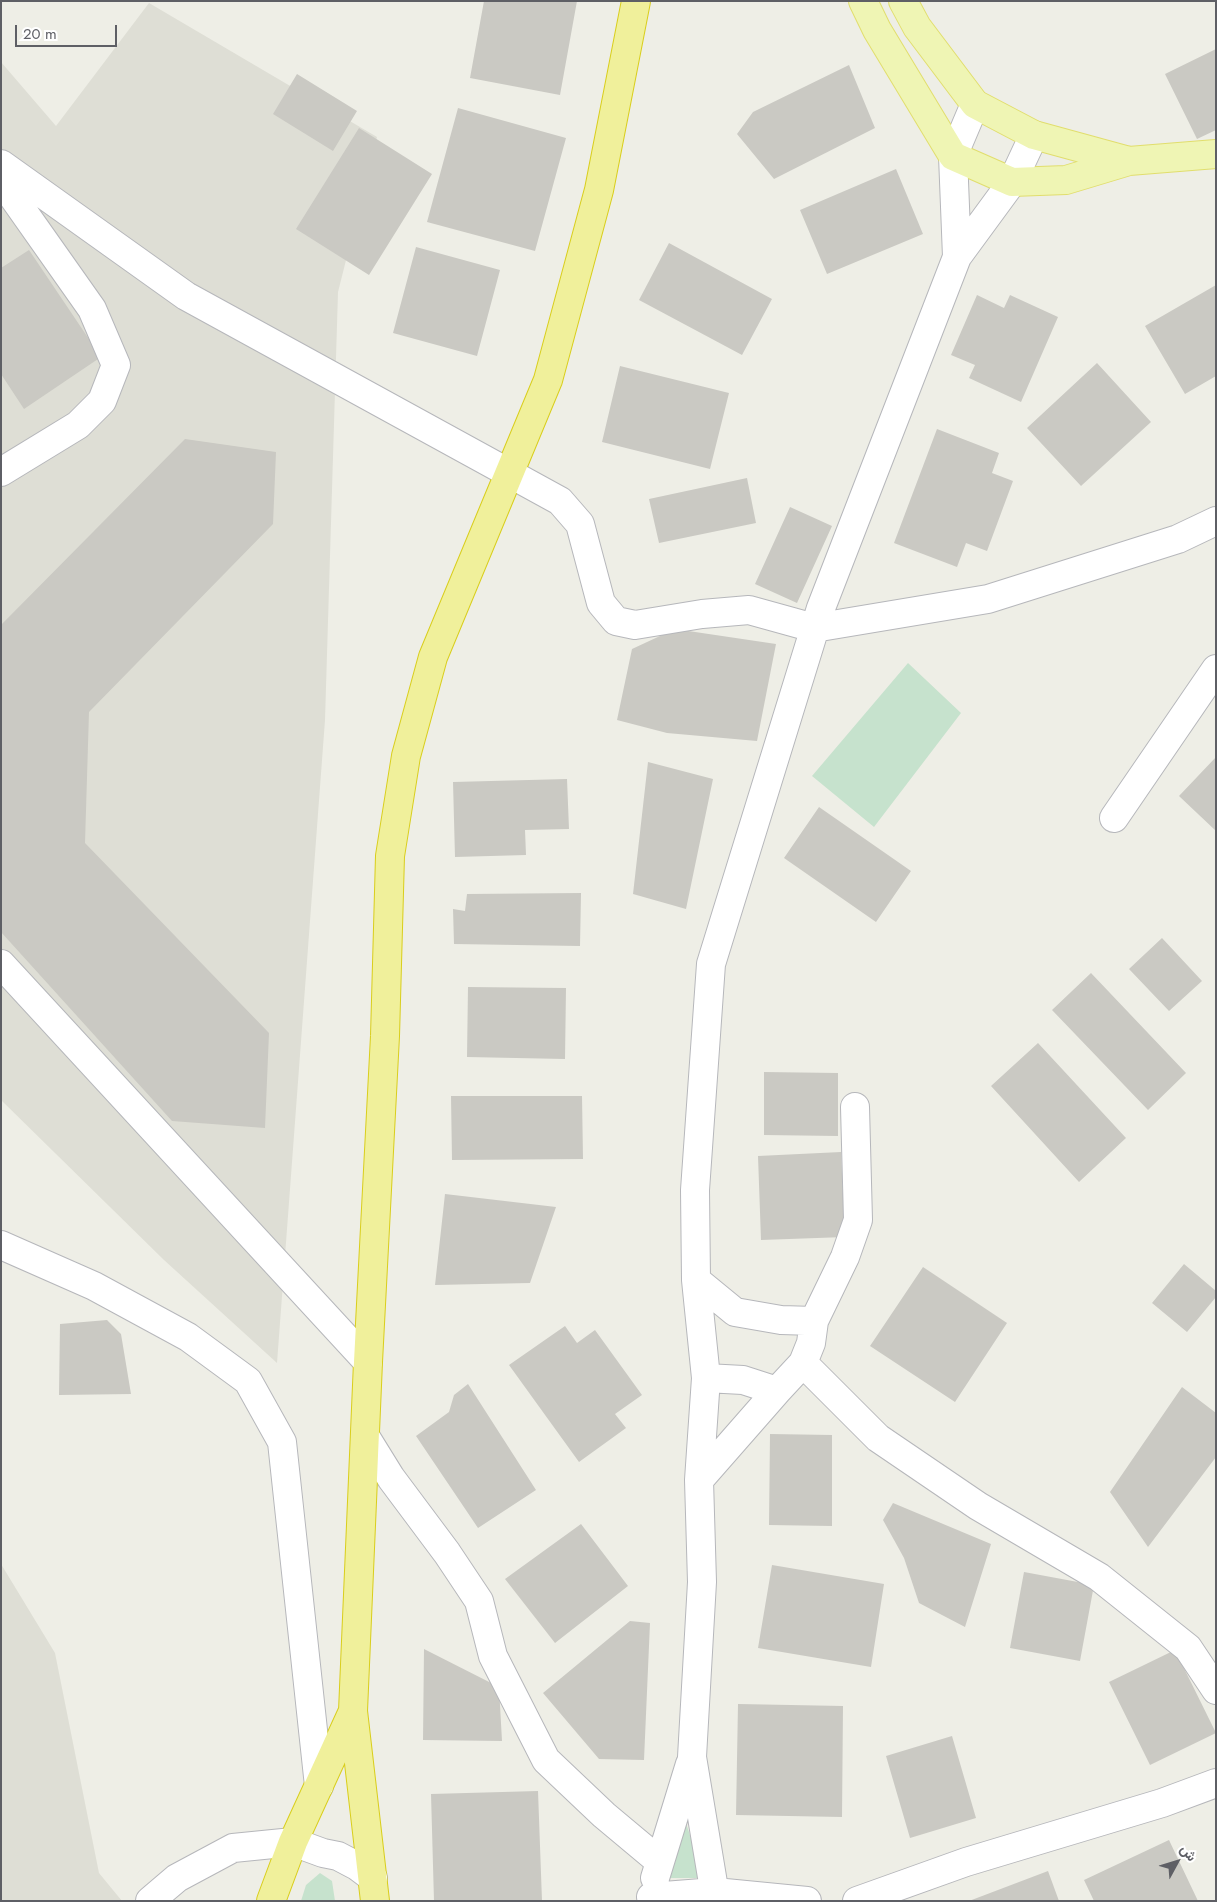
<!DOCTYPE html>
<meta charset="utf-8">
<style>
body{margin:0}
#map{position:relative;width:1217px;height:1902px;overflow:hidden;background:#eeeee6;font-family:Jost,Vazirmatn,sans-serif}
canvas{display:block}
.frame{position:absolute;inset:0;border:2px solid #5e5f65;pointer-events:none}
.north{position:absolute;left:1152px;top:1837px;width:50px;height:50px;-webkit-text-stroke:4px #fff;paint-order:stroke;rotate:51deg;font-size:14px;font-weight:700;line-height:20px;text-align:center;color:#5e5f65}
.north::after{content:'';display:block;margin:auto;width:18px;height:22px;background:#5e5f65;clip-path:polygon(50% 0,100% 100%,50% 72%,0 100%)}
.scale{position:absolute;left:15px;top:25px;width:102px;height:22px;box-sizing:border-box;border:2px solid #5e5f65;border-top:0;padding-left:6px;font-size:15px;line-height:18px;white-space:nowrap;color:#5e5f65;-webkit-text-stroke:4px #fff;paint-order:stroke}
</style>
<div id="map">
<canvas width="1217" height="1902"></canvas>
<div class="frame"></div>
<div class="north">ش</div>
<div class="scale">20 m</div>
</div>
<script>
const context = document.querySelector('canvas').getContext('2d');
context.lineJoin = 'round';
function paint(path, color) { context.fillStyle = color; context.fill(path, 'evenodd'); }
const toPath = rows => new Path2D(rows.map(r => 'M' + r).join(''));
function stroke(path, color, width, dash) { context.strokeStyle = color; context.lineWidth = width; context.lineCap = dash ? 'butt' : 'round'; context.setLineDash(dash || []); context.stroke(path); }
const education = toPath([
 [149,3,377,137,338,292,325,720,277,1363,164,1260,1,1100,1,62,56,126],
 [1,1564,55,1653,99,1873,122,1901,1,1901]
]);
const green = toPath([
 [908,663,961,713,874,827,812,776],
 [685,1820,704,1878,664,1878],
 [320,1873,332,1881,335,1901,301,1901,306,1885]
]);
const building = toPath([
 [484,1,577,1,560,95,470,78],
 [1216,49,1216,130,1197,139,1165,74],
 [849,65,875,128,774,179,737,134,753,112],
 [297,74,357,111,333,151,273,114],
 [458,108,566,138,535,251,427,222],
 [359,128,432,174,369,275,296,229],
 [896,169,923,234,827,274,800,210],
 [669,243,772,299,742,355,639,300],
 [416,247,500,270,477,356,393,333],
 [29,250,101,357,24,409,1,374,1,268],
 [1216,285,1216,376,1185,394,1145,326],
 [977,295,1004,308,1010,295,1058,317,1021,402,969,378,975,365,951,355],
 [1097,363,1151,422,1081,486,1027,428],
 [620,366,729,393,710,469,602,442],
 [937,429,999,453,992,473,1013,481,987,551,966,543,957,567,894,543],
 [185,439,276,452,273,524,89,712,85,843,269,1033,265,1128,172,1121,1,932,1,625],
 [747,478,756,523,659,543,649,499],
 [790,507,832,526,797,603,755,584],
 [675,629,776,644,757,741,667,733,617,720,632,649],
 [1216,757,1216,831,1179,796],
 [648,762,713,779,686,909,633,894],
 [567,779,569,829,525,830,526,855,455,857,453,782],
 [819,807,911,871,876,922,784,858],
 [581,893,580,946,454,944,453,909,465,911,467,894],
 [1162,938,1202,981,1169,1011,1129,969],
 [1091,973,1186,1073,1148,1110,1052,1010],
 [468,987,566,988,565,1059,467,1057],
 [1038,1043,1126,1138,1079,1182,991,1086],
 [764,1072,838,1073,838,1136,764,1135],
 [451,1096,582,1096,583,1159,452,1160],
 [841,1152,845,1237,761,1240,758,1156],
 [445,1194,556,1207,530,1283,435,1285],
 [1184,1264,1216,1291,1216,1297,1187,1332,1152,1303],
 [923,1267,1007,1323,955,1402,870,1346],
 [107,1320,121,1334,131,1394,59,1395,60,1324],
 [565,1326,577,1343,595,1330,642,1395,615,1414,626,1428,579,1462,509,1365],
 [468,1384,536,1490,478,1528,416,1436,449,1412,454,1395],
 [1182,1387,1216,1413,1216,1457,1148,1547,1110,1492],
 [770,1434,832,1435,832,1526,769,1525],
 [893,1503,991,1544,965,1627,919,1603,904,1558,883,1520],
 [581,1524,628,1586,555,1643,505,1579],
 [772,1565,884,1584,871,1667,758,1648],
 [1024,1572,1094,1585,1080,1661,1010,1648],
 [630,1621,650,1623,644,1760,599,1759,543,1693],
 [424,1649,499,1687,502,1741,423,1740],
 [1175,1650,1216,1733,1150,1765,1109,1682],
 [738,1704,843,1706,842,1817,736,1815],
 [952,1736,976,1818,910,1838,886,1756],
 [538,1791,542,1901,434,1901,431,1794],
 [1169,1840,1198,1901,1094,1901,1084,1880],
 [1048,1871,1059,1901,969,1901]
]);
const minor = toPath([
 [1,164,186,296,560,501,580,524,601,603,616,621,635,625,702,614,749,610,814,628,988,599,1178,539,1216,521],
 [1,180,92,309,116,365,102,401,78,425,1,472],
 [957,257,953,156,975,104],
 [1114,818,1216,669],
 [1,964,368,1362],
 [1,1245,94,1286,188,1337,248,1381,282,1442,319,1786],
 [696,1280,735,1312,781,1320,814,1321,811,1343,803,1363,777,1391,743,1380,706,1378],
 [814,1321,845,1257,858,1220,855,1107],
 [803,1363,878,1438,978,1506,1099,1577,1188,1648,1216,1690],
 [365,1436,391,1478,447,1553,479,1601,493,1656,546,1760,604,1815,659,1861],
 [699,1480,777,1391],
 [655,1878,690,1764],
 [651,1897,715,1892,807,1901],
 [150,1901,177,1878,233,1848,293,1842,323,1853,338,1856,357,1866,373,1878],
 [716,1901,692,1757,702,1582,699,1480,706,1378,696,1280,695,1190,711,964,821,608,957,257,1012,182,1034,135],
 [857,1901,966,1862,1162,1803,1216,1783]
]);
const major = toPath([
 [863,1,877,30,953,156,1012,182,1066,180,1129,161,1216,154],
 [903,1,917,27,975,104,1034,135,1129,161]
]);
const highway = toPath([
 [271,1901,293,1842,353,1711],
 [375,1901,353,1711,368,1362,385,1036,390,856,406,756,433,657,548,380,599,190,636,1]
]);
paint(education, '#deded5');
paint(green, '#c6e2cd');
paint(building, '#cac9c3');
stroke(minor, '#b6b7bb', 30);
stroke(major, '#e1de6d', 30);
stroke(highway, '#d9ce1c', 30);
stroke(minor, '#fff', 28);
stroke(major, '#eff5b4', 28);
stroke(highway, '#f0f09b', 28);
</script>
